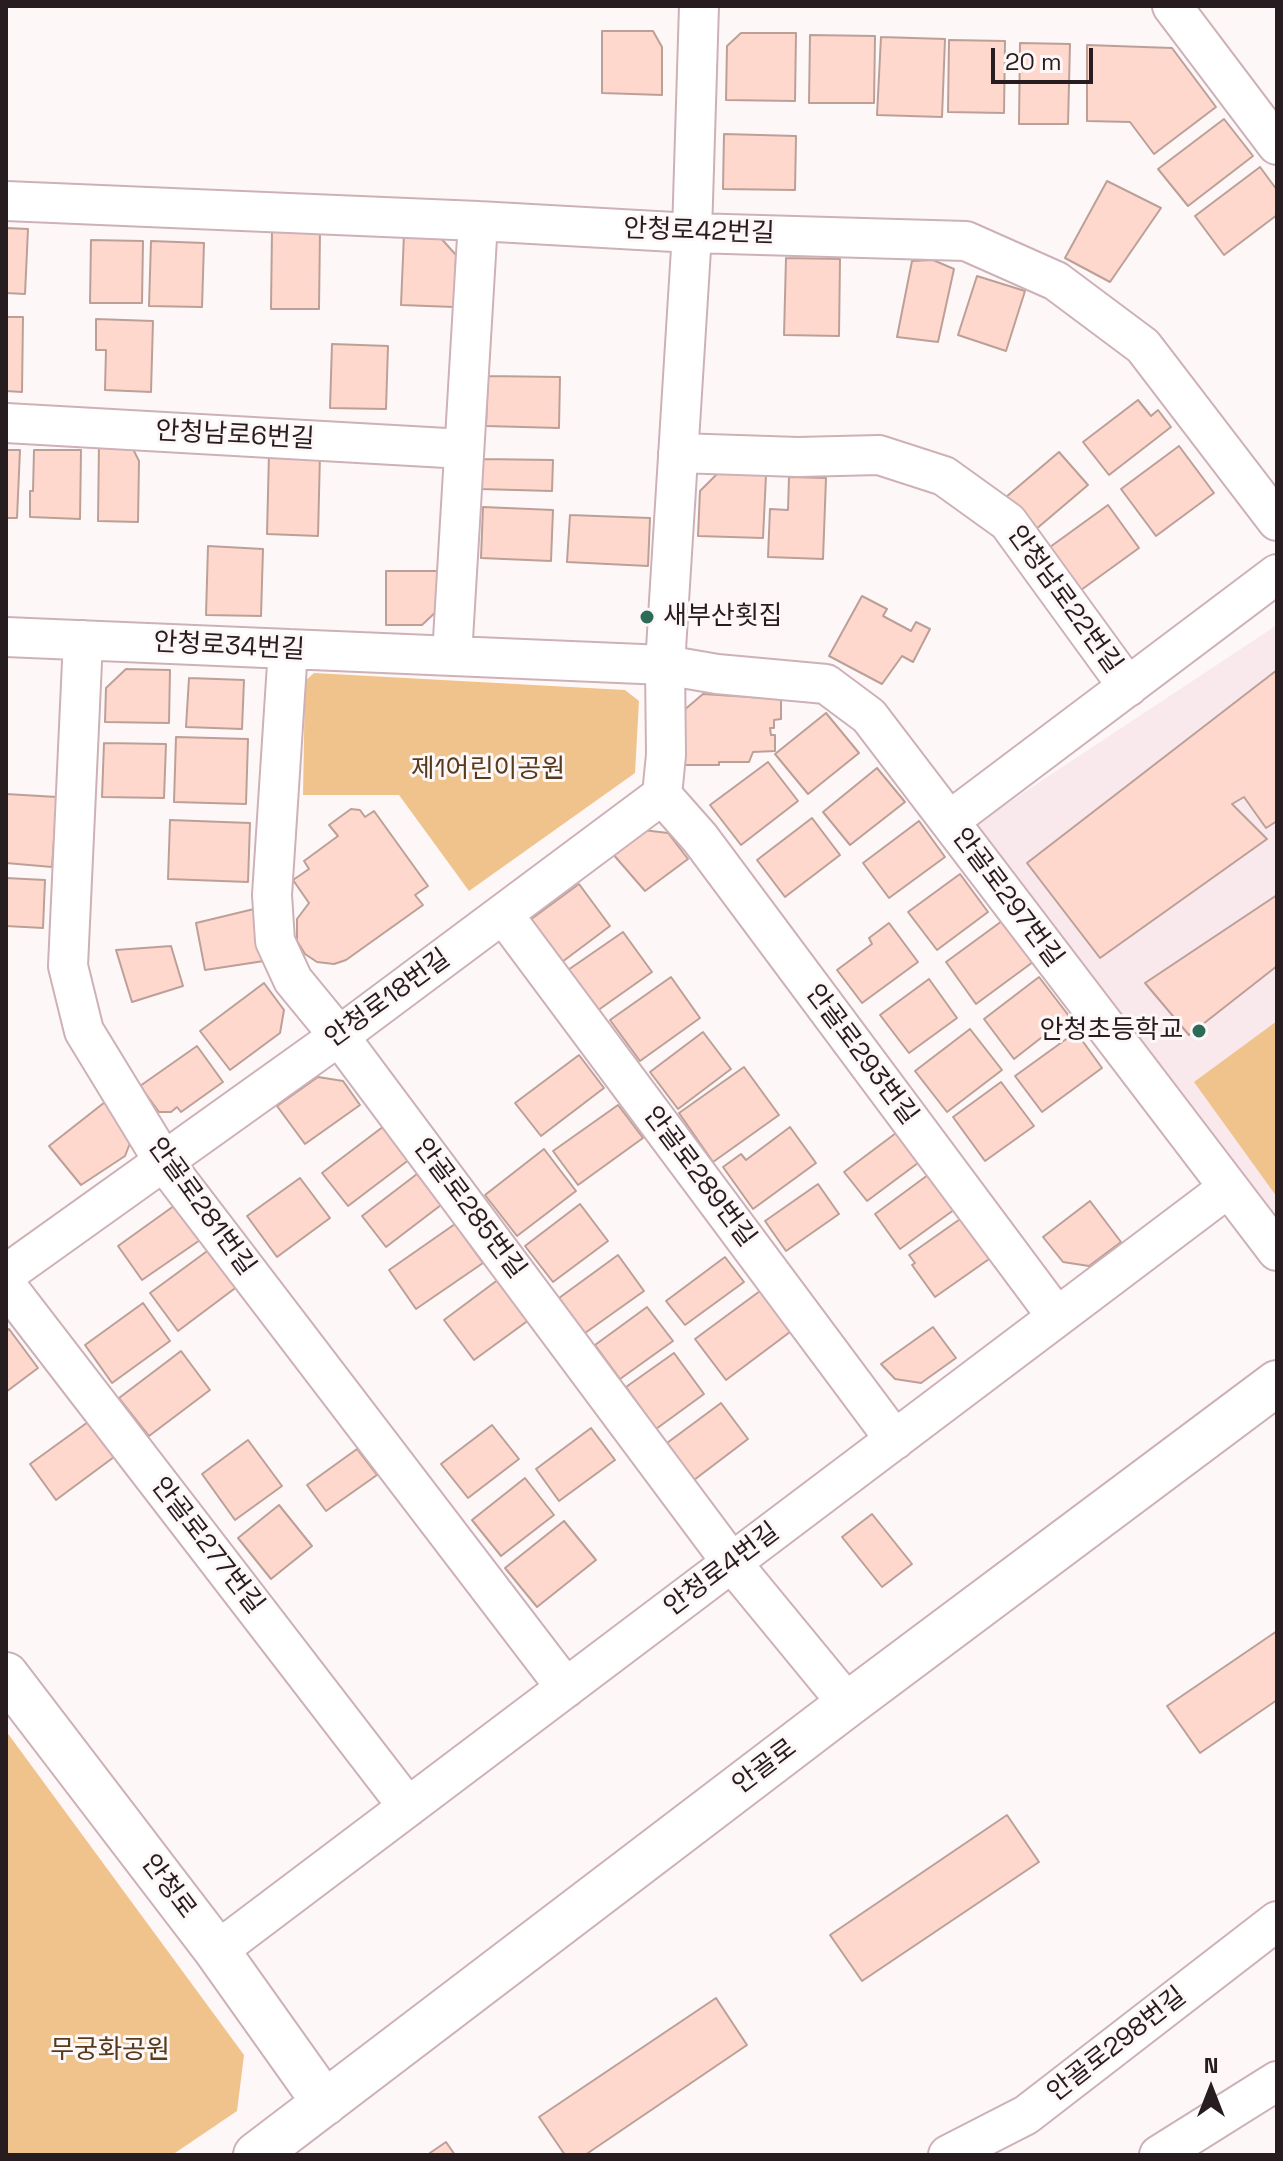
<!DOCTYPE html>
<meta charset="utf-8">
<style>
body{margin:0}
#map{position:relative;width:1283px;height:2161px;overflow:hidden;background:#fdf7f8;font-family:"Space Grotesk",sans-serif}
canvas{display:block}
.frame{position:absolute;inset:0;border:8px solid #271c1f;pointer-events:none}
.north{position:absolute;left:1171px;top:2049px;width:80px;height:80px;-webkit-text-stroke:6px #fdf7f8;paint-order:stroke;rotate:0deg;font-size:22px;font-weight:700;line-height:32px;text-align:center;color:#271c1f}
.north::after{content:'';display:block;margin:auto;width:28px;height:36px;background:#271c1f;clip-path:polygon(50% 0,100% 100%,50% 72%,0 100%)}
.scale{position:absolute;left:991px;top:48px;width:102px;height:36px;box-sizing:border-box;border:4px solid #271c1f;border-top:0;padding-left:10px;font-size:24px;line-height:28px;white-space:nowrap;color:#271c1f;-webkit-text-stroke:6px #fdf7f8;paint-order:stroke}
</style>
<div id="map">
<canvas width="1283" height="2161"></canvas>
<div class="frame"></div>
<div class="north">N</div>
<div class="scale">20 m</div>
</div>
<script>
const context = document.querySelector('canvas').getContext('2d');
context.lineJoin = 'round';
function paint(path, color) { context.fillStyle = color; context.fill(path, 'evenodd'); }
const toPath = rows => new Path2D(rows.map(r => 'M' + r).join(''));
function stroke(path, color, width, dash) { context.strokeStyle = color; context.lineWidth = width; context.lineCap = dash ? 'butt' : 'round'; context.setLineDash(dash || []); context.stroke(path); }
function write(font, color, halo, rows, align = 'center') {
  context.font = font + ' "Space Grotesk","Noto Sans KR",sans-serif'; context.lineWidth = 6; context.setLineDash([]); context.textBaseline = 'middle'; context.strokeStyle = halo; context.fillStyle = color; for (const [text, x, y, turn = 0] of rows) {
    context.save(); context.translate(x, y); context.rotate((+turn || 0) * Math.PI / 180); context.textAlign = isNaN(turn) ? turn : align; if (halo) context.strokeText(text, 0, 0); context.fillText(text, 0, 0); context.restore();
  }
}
const built = toPath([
 [1277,625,1277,1231,967,830]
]);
const green = toPath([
 [314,673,625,690,639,701,635,773,469,891,399,795,303,795,305,681],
 [1277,1021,1277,1197,1194,1082],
 [6,1731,244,2055,237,2111,172,2155,6,2155]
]);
const building = toPath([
 [602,31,653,31,662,47,662,95,602,93,602,31],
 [741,33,796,33,795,101,726,100,727,46,741,33],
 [810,35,875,36,874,103,809,103,810,35],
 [881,37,945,39,942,117,877,115,881,37],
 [949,40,1005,41,1004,113,948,112,949,40],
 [1020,43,1070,44,1068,124,1019,124,1020,43],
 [1087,45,1172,48,1216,107,1154,154,1130,122,1087,121,1087,45],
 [1224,119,1253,156,1188,206,1158,169,1224,119],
 [724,134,796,136,795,190,723,189,724,134],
 [1260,167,1277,190,1277,215,1224,255,1195,216,1260,167],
 [1107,181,1161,208,1110,282,1065,258,1107,181],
 [6,228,28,229,25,294,6,293,6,228],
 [272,230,320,231,319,309,271,309,272,230],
 [404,234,438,235,456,255,454,307,401,305,404,234],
 [91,240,143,241,142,303,90,303,91,240],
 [151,241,204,243,202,307,149,306,151,241],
 [786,258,840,259,839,336,784,335,786,258],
 [933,260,954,269,938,342,897,337,912,261,933,260],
 [977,276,1025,291,1006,351,958,335,977,276],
 [6,317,23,317,22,392,6,391,6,317],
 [96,319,153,321,151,392,105,390,106,350,96,350,96,319],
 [332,344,388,346,386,409,330,408,332,344],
 [488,376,560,377,559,428,486,426,488,376],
 [1138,400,1151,416,1158,410,1171,427,1109,475,1083,442,1138,400],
 [99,443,131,445,139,461,138,522,98,521,99,443],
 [1179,446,1214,493,1156,536,1121,489,1179,446],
 [6,450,20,450,17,518,6,518,6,450],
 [34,450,81,450,80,519,30,517,30,491,33,491,34,450],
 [1059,452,1088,485,1035,530,1006,497,1059,452],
 [269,453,320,454,318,536,267,534,269,453],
 [481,459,553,460,552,491,480,489,481,459],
 [719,472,766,475,763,538,698,536,700,491,719,472],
 [789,477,826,478,823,559,768,557,770,509,788,510,789,477],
 [1108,505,1139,548,1081,590,1050,547,1108,505],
 [483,507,553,510,551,561,481,558,483,507],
 [570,515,650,518,648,566,567,562,570,515],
 [208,546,263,549,261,616,206,615,208,546],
 [386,571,441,571,441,607,422,625,386,625,386,571],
 [862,596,887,609,883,616,911,631,916,622,930,629,913,662,902,656,882,684,829,656,862,596],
 [126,669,170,670,169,723,105,722,106,688,126,669],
 [1277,670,1277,821,1266,828,1244,797,1232,804,1267,839,1100,958,1027,863,1277,670],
 [189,678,244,680,242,729,186,727,189,678],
 [703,694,781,699,781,719,774,720,774,728,770,728,771,735,775,735,775,751,753,752,749,762,719,762,719,765,682,765,683,711,703,694],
 [826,713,859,753,808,794,775,754,826,713],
 [176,737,248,739,246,804,174,802,176,737],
 [104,743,166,744,164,798,102,797,104,743],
 [768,762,798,801,741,845,710,805,768,762],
 [877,768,905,802,850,845,823,812,877,768],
 [6,794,57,797,52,867,6,863,6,794],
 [351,809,360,810,365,817,374,811,428,886,415,895,423,905,346,960,334,964,317,962,305,954,297,941,297,919,309,903,293,880,309,869,304,861,338,836,329,825,351,809],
 [812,818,840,855,785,897,757,860,812,818],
 [170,820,250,823,248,882,168,879,170,820],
 [919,821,945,857,889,898,863,863,919,821],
 [643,830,668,833,688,859,645,891,612,853,643,830],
 [960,874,988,912,937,950,908,912,960,874],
 [6,878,45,880,43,928,6,926,6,878],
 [579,884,610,926,562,962,530,920,579,884],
 [1277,895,1277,966,1189,1035,1145,983,1277,895],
 [254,909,264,961,205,970,196,923,254,909],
 [1002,921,1033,962,976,1004,946,962,1002,921],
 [889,923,918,962,862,1003,837,970,872,944,869,938,889,923],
 [623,932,652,972,597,1011,568,970,623,932],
 [171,946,183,986,132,1002,116,950,171,946],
 [671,977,700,1018,640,1061,610,1020,671,977],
 [1039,977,1069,1016,1014,1059,984,1019,1039,977],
 [929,979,957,1018,909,1053,880,1015,929,979],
 [264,983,284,1010,280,1033,230,1070,200,1031,264,983],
 [970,1029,1002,1070,947,1112,915,1071,970,1029],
 [703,1032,731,1069,678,1109,650,1072,703,1032],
 [1076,1032,1102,1068,1042,1112,1015,1076,1076,1032],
 [197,1046,223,1082,181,1112,177,1107,171,1112,159,1112,140,1086,197,1046],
 [579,1055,604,1088,541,1136,515,1103,579,1055],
 [744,1067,779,1115,713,1162,679,1113,744,1067],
 [318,1077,343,1081,360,1105,305,1144,277,1106,318,1077],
 [1001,1082,1034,1126,985,1161,953,1117,1001,1082],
 [105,1102,132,1138,125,1156,81,1185,49,1146,105,1102],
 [618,1105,643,1138,578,1185,553,1151,618,1105],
 [384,1126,410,1159,348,1206,322,1173,384,1126],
 [790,1127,816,1163,753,1209,723,1167,741,1154,746,1160,790,1127],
 [900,1130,922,1160,867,1201,844,1172,900,1130],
 [544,1149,576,1191,517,1236,485,1195,544,1149],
 [936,1169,962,1204,900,1249,875,1214,936,1169],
 [417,1174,441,1205,386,1247,362,1216,417,1174],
 [300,1178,330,1218,277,1257,247,1216,300,1178],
 [818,1184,839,1214,786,1251,765,1221,818,1184],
 [1090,1201,1121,1242,1089,1266,1063,1262,1043,1237,1090,1201],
 [178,1203,203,1238,142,1280,118,1246,178,1203],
 [580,1204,608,1241,553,1282,525,1246,580,1204],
 [963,1217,992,1257,935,1297,912,1265,915,1263,909,1255,963,1217],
 [455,1224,483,1263,416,1309,389,1270,455,1224],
 [210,1249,238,1286,178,1331,150,1293,210,1249],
 [618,1255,644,1291,585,1333,559,1298,618,1255],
 [725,1257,744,1282,685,1325,666,1301,725,1257],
 [503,1276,533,1317,474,1360,444,1320,503,1276],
 [760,1291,790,1332,726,1380,695,1339,760,1291],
 [143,1303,170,1341,112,1383,85,1345,143,1303],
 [647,1307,673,1341,620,1379,595,1345,647,1307],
 [933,1327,956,1358,921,1383,895,1379,881,1364,933,1327],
 [9,1329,38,1368,6,1392,6,1332,9,1329],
 [181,1351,210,1390,149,1436,119,1398,181,1351],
 [674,1353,704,1394,656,1429,626,1387,674,1353],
 [721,1403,748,1439,694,1480,667,1443,721,1403],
 [88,1422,114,1457,56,1500,30,1464,88,1422],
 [492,1425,519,1459,468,1498,441,1464,492,1425],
 [591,1428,615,1460,559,1501,536,1469,591,1428],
 [248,1440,282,1486,235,1520,202,1474,248,1440],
 [357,1449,377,1475,326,1511,307,1485,357,1449],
 [525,1478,554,1515,501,1556,472,1520,525,1478],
 [279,1505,312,1546,271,1579,238,1538,279,1505],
 [872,1514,912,1564,882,1587,842,1537,872,1514],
 [564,1521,596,1560,537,1607,505,1568,564,1521],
 [1277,1631,1277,1700,1200,1753,1167,1706,1277,1631],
 [1007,1815,1039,1862,862,1981,830,1935,1007,1815],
 [716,1998,747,2045,585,2155,565,2155,539,2117,716,1998],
 [446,2142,455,2155,427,2155,446,2142]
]);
const minor = toPath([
 [1172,6,1277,145],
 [6,201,478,221,692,233,966,241,1056,281,1143,346,1277,521],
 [6,423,464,449],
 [678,453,798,457,879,455,944,476,1008,522,1128,687],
 [6,637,665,665,717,674,826,684,869,716,1277,1251],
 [83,640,68,966,84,1031,164,1162,566,1688],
 [288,649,272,895,275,941,293,980,339,1036,732,1563,848,1704],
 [452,656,478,221],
 [662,795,700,838,1057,1317],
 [949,821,1277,574],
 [503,914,895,1440],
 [6,1274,339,1036,662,795,666,755,665,665,692,233,699,6],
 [6,1285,408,1807],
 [217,1951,1228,1188],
 [948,2155,1026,2115,1277,1921],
 [1159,2155,1277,2081]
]);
const major = toPath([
 [6,1675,217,1951,325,2103],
 [256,2155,848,1704,1277,1383]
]);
const markers = [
 [647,617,8,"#2c6b58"],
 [1199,1031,8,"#2c6b58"]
];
const streetNames = [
 ["안청로42번길",699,232,2],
 ["안청남로6번길",235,436,3],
 ["안청남로22번길",1064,600,54],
 ["안청로34번길",229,647,3],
 ["안골로297번길",1007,898,53],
 ["안청로18번길",388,999,-36],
 ["안골로293번길",861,1055,53],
 ["안골로289번길",699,1177,53],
 ["안골로281번길",201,1207,54],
 ["안골로285번길",469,1209,53],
 ["안골로277번길",207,1546,52],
 ["안청로4번길",722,1570,-37],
 ["안골로",765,1767,-37],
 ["안청로",168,1887,53],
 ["안골로298번길",1117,2045,-38]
];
const poiNames = [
 ["새부산횟집",663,617],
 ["안청초등학교",1183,1031,"right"]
];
const parkNames = [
 ["제1어린이공원",488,770],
 ["무궁화공원",110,2051]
];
paint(built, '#f9e9ec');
paint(green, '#f0c28c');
paint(building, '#ffd8cd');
stroke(building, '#bca098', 2);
stroke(minor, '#ceb1b7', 42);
stroke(major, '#ceb1b7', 48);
stroke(minor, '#fff', 38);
stroke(major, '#fff', 44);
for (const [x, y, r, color] of markers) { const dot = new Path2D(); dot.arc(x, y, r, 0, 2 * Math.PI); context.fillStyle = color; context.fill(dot); stroke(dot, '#fdf7f8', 3); }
write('26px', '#271c1f', '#fdf7f8', streetNames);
write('26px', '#271c1f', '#fdf7f8', poiNames, 'left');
write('26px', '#553b1c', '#fdf7f8', parkNames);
</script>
